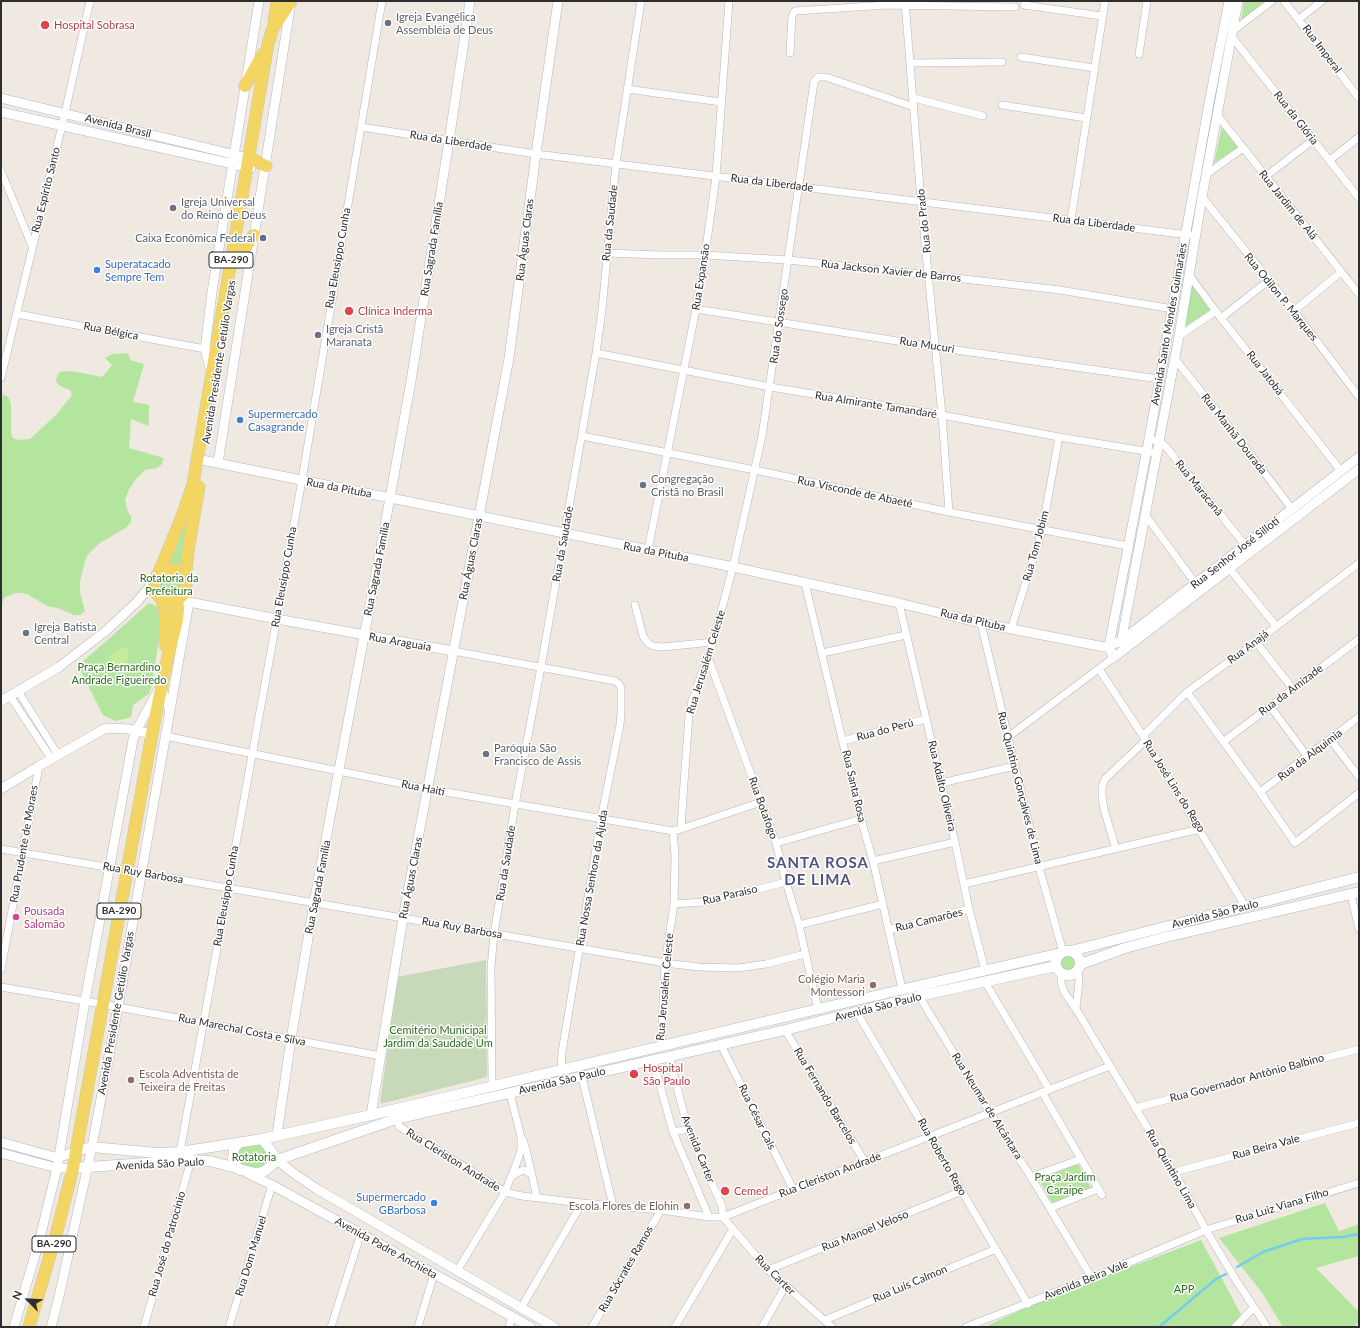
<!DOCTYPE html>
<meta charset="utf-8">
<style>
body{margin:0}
#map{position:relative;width:1360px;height:1328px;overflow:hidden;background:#efe9e1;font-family:Lato,sans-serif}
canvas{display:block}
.frame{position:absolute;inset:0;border:2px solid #2e2e2e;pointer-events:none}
.north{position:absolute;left:8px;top:1280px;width:40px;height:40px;-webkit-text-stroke:3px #fff;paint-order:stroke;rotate:294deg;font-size:11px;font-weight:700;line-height:16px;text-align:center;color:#2e2e2e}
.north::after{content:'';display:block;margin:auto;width:14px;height:18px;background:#2e2e2e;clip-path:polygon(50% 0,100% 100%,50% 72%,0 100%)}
</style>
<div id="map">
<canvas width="1360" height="1328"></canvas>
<div class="frame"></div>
<div class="north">N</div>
</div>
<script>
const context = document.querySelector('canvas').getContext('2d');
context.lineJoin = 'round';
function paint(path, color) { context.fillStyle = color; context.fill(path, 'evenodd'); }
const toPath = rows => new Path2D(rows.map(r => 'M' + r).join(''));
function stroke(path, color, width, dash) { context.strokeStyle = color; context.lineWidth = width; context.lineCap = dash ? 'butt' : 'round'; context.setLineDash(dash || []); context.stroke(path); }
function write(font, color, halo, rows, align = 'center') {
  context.font = font + ' Lato,sans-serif'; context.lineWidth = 3; context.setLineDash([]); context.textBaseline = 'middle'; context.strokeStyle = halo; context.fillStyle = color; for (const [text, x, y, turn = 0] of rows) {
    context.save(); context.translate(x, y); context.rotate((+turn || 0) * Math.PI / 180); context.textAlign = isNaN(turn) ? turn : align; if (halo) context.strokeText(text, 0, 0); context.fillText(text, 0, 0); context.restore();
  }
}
const green = toPath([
 [1244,1,1267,1,1241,21],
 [1222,126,1238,147,1214,163],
 [1192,284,1210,310,1185,327],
 [128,353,130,360,144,364,133,402,149,405,149,426,131,419,129,448,164,458,162,464,157,468,145,470,136,479,129,489,125,500,128,512,131,516,131,522,127,527,100,543,90,552,86,558,80,581,80,593,85,611,80,615,74,615,58,608,47,606,27,594,21,593,16,593,5,597,1,605,1,404,3,394,8,397,11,403,11,433,13,438,18,440,30,439,57,414,72,395,70,390,60,386,56,382,57,376,60,372,72,371,102,377,112,365,105,358,112,354],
 [191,501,180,569,176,566,171,565,164,566],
 '156 584a14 14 0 1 1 28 0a14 14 0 1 1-28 0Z',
 [149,603,158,607,162,619,152,685,149,694,133,705,131,717,116,721,103,715,78,666],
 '1057 963a11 11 0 1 1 22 0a11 11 0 1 1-22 0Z',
 [261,1144,273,1160,263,1168,257,1170,242,1167,237,1162,240,1147],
 [1078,1164,1091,1188,1052,1203,1039,1179],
 [1325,1203,1339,1231,1359,1224,1359,1256,1316,1268,1359,1312,1359,1322,1353,1327,1283,1327,1263,1294,1219,1238],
 [1201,1240,1243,1318,1234,1327,985,1327,1031,1305]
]);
const cemetery = toPath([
 [486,960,487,1077,380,1104,397,977]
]);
const pitch = toPath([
 [126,646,128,650,128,659,124,663,116,668,109,656]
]);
const stream = toPath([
 [1237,1267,1263,1252,1302,1239,1343,1237,1359,1234],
 [1159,1327,1216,1279,1226,1274]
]);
const minor = toPath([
 [905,1,921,201,942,415,949,512],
 [1284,1,1359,98],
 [1024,5,1102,16],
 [1299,19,1322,1],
 [1234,30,1272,1],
 [1232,37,1359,198],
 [790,53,792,16,795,11,887,5,1015,7],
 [1139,54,1147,1],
 [1021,57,1094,68],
 [910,63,1002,62],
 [627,89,721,102],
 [914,98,983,116],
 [1002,105,1086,118],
 [1218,116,1359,294],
 [361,127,536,154,1189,235],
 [1330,160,1359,137],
 [1,171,32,246],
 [1207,174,1243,148],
 [1265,177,1313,140],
 [1202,197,1294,311,1359,397],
 [1071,220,1105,1],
 [607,253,660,255,705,255,788,260,929,275,1060,290,1173,309],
 [1189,275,1221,318,1341,471],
 [696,309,935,347,1159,379],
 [1294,311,1341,272],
 [17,314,205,349],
 [1221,318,1268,281],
 [1179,336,1216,311],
 [596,353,770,387,942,415,1059,437,1157,453],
 [1175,359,1238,438,1292,509],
 [1,378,65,113,90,1],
 [582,436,755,470,949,512,1128,546],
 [1149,439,1159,441,1167,448,1245,545],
 [1146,516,1196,584],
 [648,550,696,309,705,255,716,177,729,1],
 [1229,568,1276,626],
 [805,583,861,819,873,861,902,989],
 [899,603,955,842,969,909,985,970],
 [635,605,643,636,648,643,653,646,663,647,713,642],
 [981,623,1039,867,1063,952],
 [1011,629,1042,531,1059,437],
 [1256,642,1293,689],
 [453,651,615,681,619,684,621,688,621,713,620,725,601,819,562,1052,561,1071],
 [822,653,906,635],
 [708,657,776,843,786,882,799,925,818,1009],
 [1099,669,1143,736,1245,906],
 [163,689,169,712],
 [18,691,58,755],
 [1187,692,1260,792,1295,843,1359,793],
 [10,696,51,758],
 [1270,706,1307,756],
 [165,736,428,789,673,831,681,829,761,802],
 [1143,736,1187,692,1256,642,1359,563],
 [1008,737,1113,658],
 [1330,739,1359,777],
 [843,741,926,719],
 [1223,742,1359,639],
 [941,783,1015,766],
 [1260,792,1359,717],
 [681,829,683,797,689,715,692,701,713,642,733,567,762,436,814,82,818,77,826,77,914,107],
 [776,843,861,819],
 [1,849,665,963,699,967,738,968,766,964,805,954],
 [1116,849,1104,809,1102,796,1102,787,1105,779,1145,741],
 [873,861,955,842],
 [964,884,1200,829],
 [1351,895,1359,929],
 [674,904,703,902,720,899,786,882],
 [799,925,883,904],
 [888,930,969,909],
 [1,969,39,766],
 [1061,974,1061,982,1064,992,1076,1009,1174,1172,1206,1230,1234,1277,1267,1327],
 [985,982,1049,1089],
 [1,987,102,1004,381,1056],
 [919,996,990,1113,1031,1177,1092,1278],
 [1076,1009,1079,981,1078,971],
 [856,1011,1028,1304],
 [785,1030,865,1162],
 [721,1045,793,1189],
 [661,1047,665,963,674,904,675,856,673,831],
 [669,1057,688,1129,722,1206,723,1217],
 [653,1060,673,1132,709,1217],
 [582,1077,613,1206],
 [492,1086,491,967,494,934,515,805,541,667,596,353,602,310,616,163,641,1],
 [1042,1092,1102,1195],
 [1135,1108,1359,1049],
 [396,1119,399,1126,403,1129,505,1192,522,1196,582,1203,661,1210,709,1217,723,1217,1110,1066],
 [673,1132,688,1129],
 [523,1140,526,1149,537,1198],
 [180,1152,302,480,382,1],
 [1174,1172,1359,1123],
 [512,1176,523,1170,528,1172,532,1175],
 [1031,1177,1081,1159],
 [1050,1208,1098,1189],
 [723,1217,768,1270,832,1327],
 [768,1270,962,1191],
 [457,1271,505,1192,517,1162,521,1150,521,1137,510,1093],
 [521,1308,582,1203],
 [825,1320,996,1249],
 [144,1327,191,1160],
 [229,1327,272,1185],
 [331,1327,361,1233],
 [418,1327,434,1274],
 [509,1327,512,1317],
 [592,1327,661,1210],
 [675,1327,733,1229],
 [762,1327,785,1287],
 [966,1327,1092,1278,1206,1230,1359,1183],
 [1235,1327,1254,1307]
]);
const tertiary = toPath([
 [1229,1,1210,98,1149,439,1109,646,1113,658,1359,469],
 [1,98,252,159],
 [1,112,251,168],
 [211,371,205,349,212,292,259,1],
 [202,460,733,567,899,603,981,623,1104,647,1109,646,1121,641,1359,457],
 [218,463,291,2],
 [184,600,189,602,277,619,453,651],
 [1121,643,1179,336,1202,197,1238,1],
 [1,701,59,667,107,630,137,602,154,581],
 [1,789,39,766,104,729,110,728,128,729,152,734],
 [371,1115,403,918,509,358,536,154,558,1],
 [277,1135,291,1039,314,903,390,498,411,381,449,141,470,1],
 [1,1142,58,1158,76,1151],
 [1,1153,57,1168,73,1168],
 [277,1160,296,1175,317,1189,554,1327],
 [247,1173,272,1185,531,1327],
 [14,1327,40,1238,57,1168,85,1001,133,740,136,731,158,691],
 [51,1327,58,1301,92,1147,118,1007,189,602]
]);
const secondary = toPath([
 '1056 963a12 12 0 1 1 24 0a12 12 0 1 1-24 0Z',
 [1071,951,1359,877],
 [1081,964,1125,948,1166,937,1359,892],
 [262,1139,267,1145,277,1160],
 [238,1144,234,1149,233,1159,234,1163,240,1170],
 [76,1151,92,1147,157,1153,180,1152,262,1139,371,1115,818,1009,1061,953],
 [73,1168,191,1160,210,1161,255,1173,263,1172,272,1165,277,1160,396,1119,785,1030,919,996,1056,966]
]);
const primary = toPath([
 [274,23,277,1],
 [245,86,263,54],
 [252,159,266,166],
 [235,263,254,235],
 '154 585a16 16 0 1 1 32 0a16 16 0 1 1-32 0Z',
 [159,572,181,519,193,484,268,44,273,28,291,1],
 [185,579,189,545,199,487],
 [162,599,166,618,165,645],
 [29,1327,57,1231,73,1168,152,734,166,664,177,620,178,609,177,600]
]);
const markers = [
 [388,23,4,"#6b7280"],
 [45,25,5,"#e0444e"],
 [173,208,4,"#6b7280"],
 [263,238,4,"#5c6f8a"],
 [97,270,4,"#3f7fe0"],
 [349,311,5,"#e0444e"],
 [318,335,4,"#6b7280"],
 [240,420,4,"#3f7fe0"],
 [643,485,4,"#6b7280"],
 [26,633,4,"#6b7280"],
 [486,754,4,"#6b7280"],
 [16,917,4,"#d1479c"],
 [873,985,4,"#8d6e63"],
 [634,1074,5,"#e0444e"],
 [131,1080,4,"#8d6e63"],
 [725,1191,5,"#e0444e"],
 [434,1203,4,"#3f7fe0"],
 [687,1206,4,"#8d6e63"]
];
const shields = [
 [231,260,44],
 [119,911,44],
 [54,1244,44]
];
const shieldNames = [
 ["BA-290",231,260],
 ["BA-290",119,911],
 ["BA-290",54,1244]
];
const worshipNames = [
 ["Igreja Evangélica",396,17],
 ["Assembléia de Deus",396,30],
 ["Igreja Universal",181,202],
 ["do Reino de Deus",181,215],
 ["Igreja Cristã",326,329],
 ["Maranata",326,342],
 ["Congregação",651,479],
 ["Cristã no Brasil",651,492],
 ["Igreja Batista",34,627],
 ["Central",34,640],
 ["Paróquia São",494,748],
 ["Francisco de Assis",494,761]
];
const healthNames = [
 ["Hospital Sobrasa",54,25],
 ["Clínica Inderma",358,311],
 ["Hospital",643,1068],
 ["São Paulo",643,1081],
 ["Cemed",734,1191]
];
const streetNames = [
 ["Rua Imperal",1322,49,53],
 ["Rua da Glória",1296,118,52],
 ["Avenida Brasil",118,126,14],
 ["Rua da Liberdade",451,141,9],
 ["Rua da Liberdade",772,183,7],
 ["Rua Espírito Santo",46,190,-76],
 ["Rua Jardim de Alá",1288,205,51],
 ["Rua do Prado",924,221,-96],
 ["Rua da Saudade",610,223,-84],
 ["Rua da Liberdade",1094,223,7],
 ["Rua Águas Claras",525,240,-83],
 ["Rua Sagrada Família",432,249,-81],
 ["Rua Eleusippo Cunha",338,258,-80],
 ["Rua Jackson Xavier de Barros",891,271,6],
 ["Rua Expansão",701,277,-81],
 ["Rua Odilon P. Marques",1281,297,51],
 ["Avenida Santo Mendes Guimarães",1169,324,-80],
 ["Rua do Sossego",779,326,-82],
 ["Rua Bélgica",111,331,11],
 ["Rua Mucuri",927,345,9],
 ["Avenida Presidente Getúlio Vargas",219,362,-81],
 ["Rua Jatobá",1265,373,52],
 ["Rua Almirante Tamandaré",876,405,9],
 ["Rua Manhã Dourada",1234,434,52],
 ["Rua da Pituba",339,488,11],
 ["Rua Maracanã",1199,488,51],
 ["Rua Visconde de Abaeté",855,492,12],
 ["Rua da Saudade",563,544,-80],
 ["Rua Tom Jobim",1036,546,-75],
 ["Rua da Pituba",656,552,11],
 ["Rua Senhor José Silloti",1235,553,-38],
 ["Rua Águas Claras",471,559,-79],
 ["Rua Sagrada Família",377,569,-79],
 ["Rua Eleusippo Cunha",284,577,-80],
 ["Rua da Pituba",973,620,13],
 ["Rua Araguaia",400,642,10],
 ["Rua Anajá",1248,647,-37],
 ["Rua Jerusalém Celeste",706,662,-73],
 ["Rua da Amizade",1291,690,-37],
 ["Rua do Perú",885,730,-15],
 ["Rua da Alquimia",1310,755,-37],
 ["Rua Santa Rosa",854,786,77],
 ["Rua Adalto Oliveira",942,786,77],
 ["Rua José Lins do Rego",1174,786,58],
 ["Rua Haiti",423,788,11],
 ["Rua Quintino Gonçalves de Lima",1020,788,76],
 ["Rua Botafogo",763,808,70],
 ["Rua Prudente de Moraes",24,844,-80],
 ["Rua da Saudade",506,863,-81],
 ["Rua Ruy Barbosa",143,873,10],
 ["Rua Águas Claras",411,878,-79],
 ["Rua Nossa Senhora da Ajuda",592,878,-80],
 ["Rua Sagrada Família",318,887,-79],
 ["Rua Paraíso",730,895,-13],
 ["Rua Eleusippo Cunha",226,896,-80],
 ["Avenida São Paulo",1215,914,-14],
 ["Rua Camarões",929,920,-14],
 ["Rua Ruy Barbosa",462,928,10],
 ["Rua Jerusalém Celeste",665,987,-85],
 ["Avenida São Paulo",878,1007,-14],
 ["Avenida Presidente Getúlio Vargas",116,1013,-80],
 ["Rua Marechal Costa e Silva",242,1030,11],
 ["Rua Governador Antônio Balbino",1247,1078,-15],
 ["Avenida São Paulo",562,1081,-13],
 ["Rua Fernando Barcelos",825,1096,59],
 ["Rua Neumar de Alcântara",987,1106,58],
 ["Rua César Cals",757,1117,64],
 ["Rua Beira Vale",1266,1147,-15],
 ["Avenida Carter",698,1149,68],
 ["Rua Roberto Rego",942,1157,60],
 ["Rua Cleriston Andrade",453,1160,32],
 ["Avenida São Paulo",160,1164,-3],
 ["Rua Quintino Lima",1171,1169,60],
 ["Rua Cleriston Andrade",830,1175,-21],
 ["Rua Luiz Viana Filho",1282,1206,-17],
 ["Rua Manoel Veloso",865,1231,-22],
 ["Rua José do Patrocínio",167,1244,-74],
 ["Avenida Padre Anchieta",386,1248,29],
 ["Rua Dom Manuel",251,1256,-73],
 ["Rua Sócrates Ramos",626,1269,-60],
 ["Rua Carter",775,1275,45],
 ["Avenida Beira Vale",1086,1280,-22],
 ["Rua Luís Calmon",910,1284,-23]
];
const serviceNames = [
 ["Caixa Econômica Federal",255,238]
];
const shopNames = [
 ["Superatacado",105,264],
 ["Sempre Tem",105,277],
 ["Supermercado",248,414],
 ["Casagrande",248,427],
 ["Supermercado",426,1197,"right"],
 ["GBarbosa",426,1210,"right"]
];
const parkNames = [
 ["Rotatoria da",169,578],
 ["Prefeitura",169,591],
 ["Praça Bernardino",119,667],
 ["Andrade Figueiredo",119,680],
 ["Cemitério Municipal",438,1030],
 ["Jardim da Saudade Um",438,1043],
 ["Rotatoria",254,1157],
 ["Praça Jardim",1065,1177],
 ["Caraipe",1065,1190],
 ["APP",1184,1289]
];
const hotelNames = [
 ["Pousada",24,911],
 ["Salomão",24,924]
];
const educationNames = [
 ["Colégio Maria",865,979],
 ["Montessori",865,992],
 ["Escola Adventista de",139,1074,"left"],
 ["Teixeira de Freitas",139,1087,"left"],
 ["Escola Flores de Elohin",679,1206]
];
const districtNames = [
 ["SANTA ROSA",818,863],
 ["DE LIMA",818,880]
];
paint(green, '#b3e59e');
paint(cemetery, '#c7d9b8');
paint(pitch, '#c6ec9a');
stroke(stream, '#75cbf0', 2.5);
stroke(minor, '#b4b6c1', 8);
stroke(tertiary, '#b4b6c1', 10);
stroke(secondary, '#b4b6c1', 11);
stroke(primary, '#c9c9c9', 13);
stroke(minor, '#fff', 7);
stroke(tertiary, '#fff', 9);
stroke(secondary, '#fff', 10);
stroke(primary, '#f2d563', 12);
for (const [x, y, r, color] of markers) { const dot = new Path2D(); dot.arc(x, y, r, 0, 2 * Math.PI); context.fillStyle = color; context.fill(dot); stroke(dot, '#fff', 1.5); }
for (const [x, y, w] of shields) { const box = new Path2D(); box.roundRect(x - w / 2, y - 8, w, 16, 3); context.fillStyle = '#fff'; context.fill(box); stroke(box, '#2e2e2e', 1); }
write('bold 10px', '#2e2e2e', null, shieldNames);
write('11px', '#5b616d', '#fff', worshipNames, 'left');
write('11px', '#be3a42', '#fff', healthNames, 'left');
write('11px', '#2e2e2e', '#fff', streetNames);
write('11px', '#4e5e75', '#fff', serviceNames, 'right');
write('11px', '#366cbe', '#fff', shopNames, 'left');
write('11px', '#296d1b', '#fff', parkNames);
write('11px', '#b23c85', '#fff', hotelNames, 'left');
write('11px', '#785e54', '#fff', educationNames, 'right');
context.letterSpacing = '1px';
write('bold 15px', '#4d5480', '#fff', districtNames);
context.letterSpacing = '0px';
</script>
